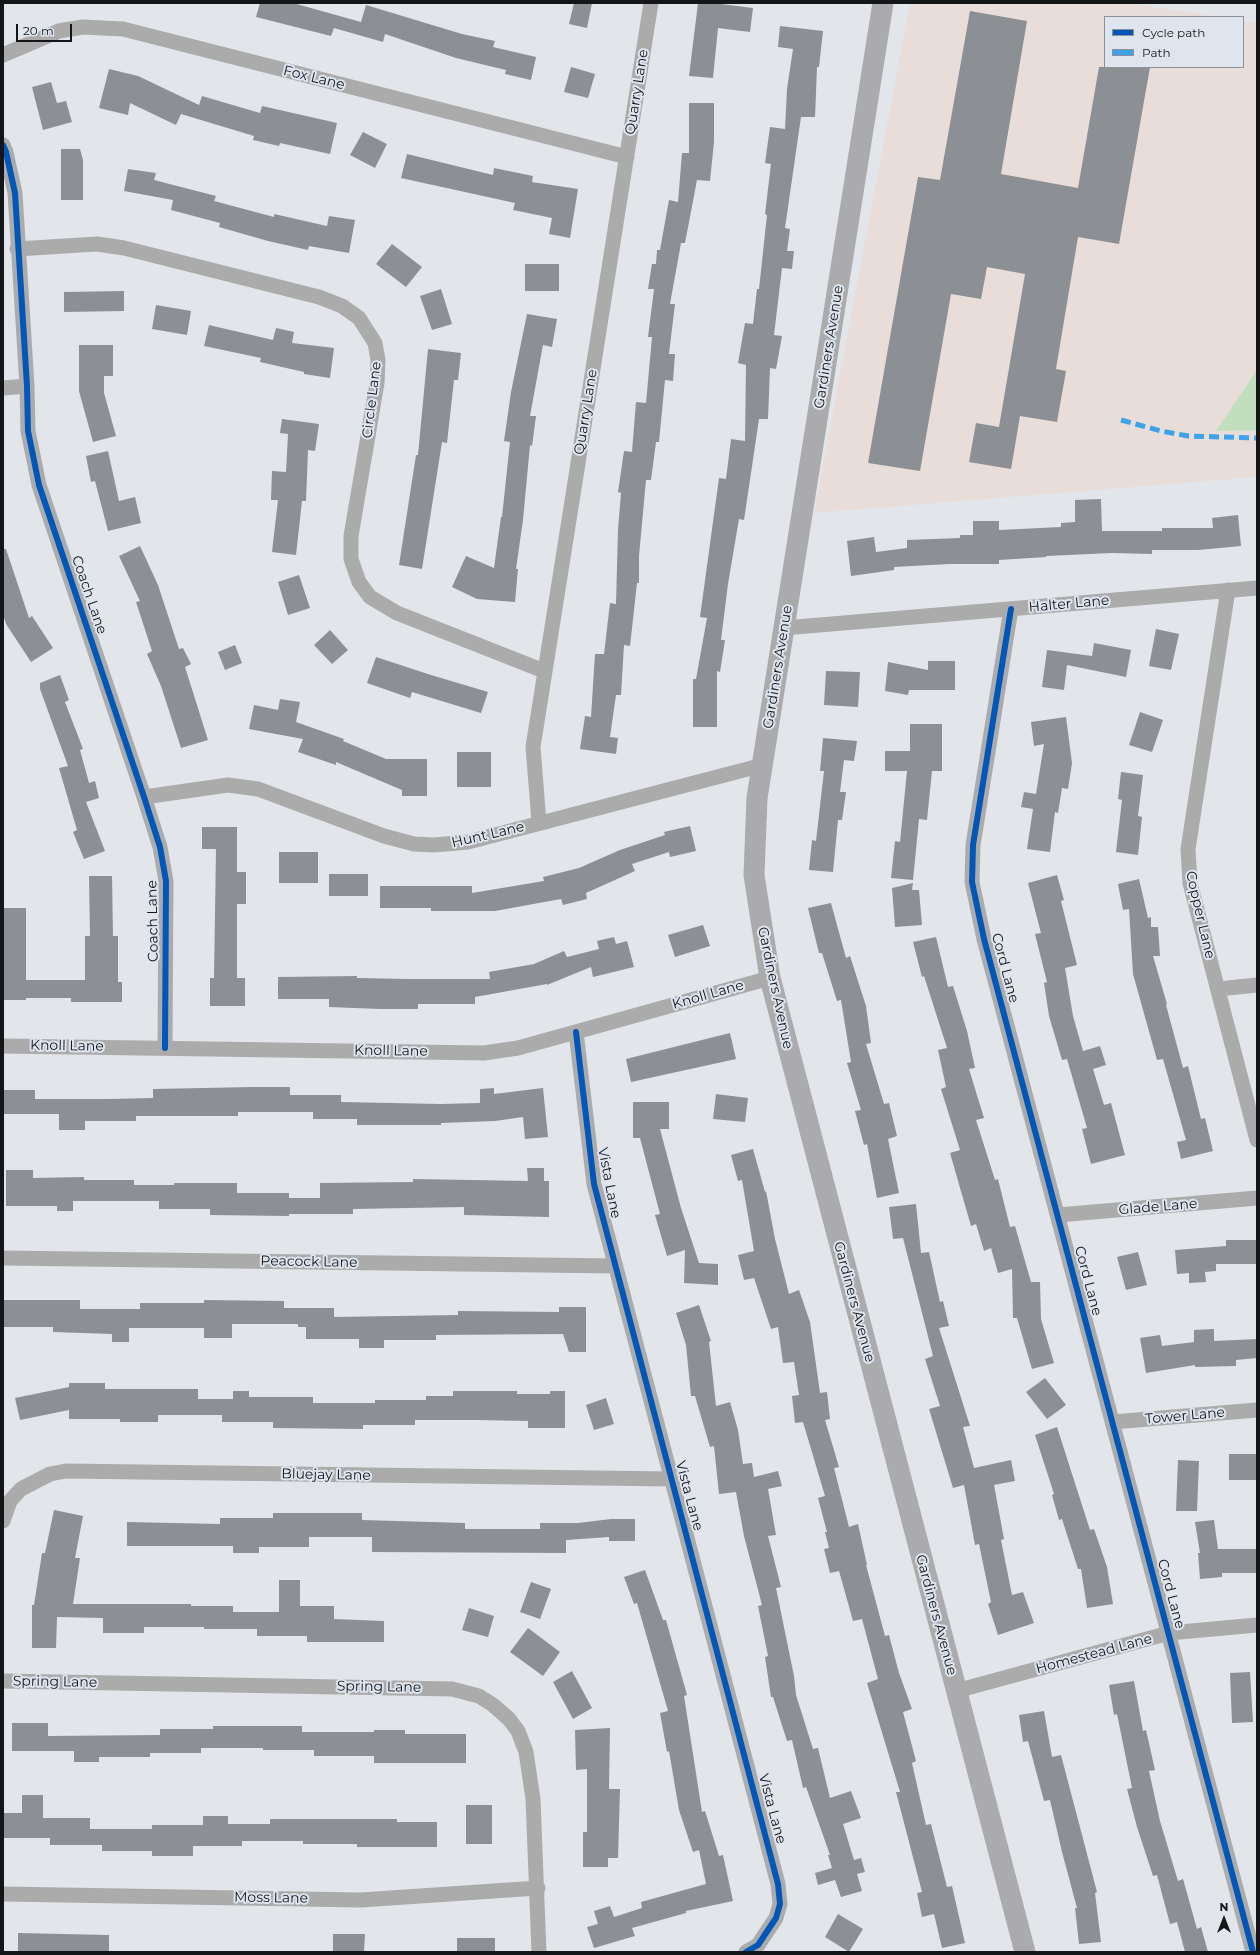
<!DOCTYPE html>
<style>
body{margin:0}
#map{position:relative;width:1260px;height:1955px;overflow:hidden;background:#e2e6eb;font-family:Montserrat,sans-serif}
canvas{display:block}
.frame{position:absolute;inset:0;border:4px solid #131519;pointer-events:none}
.legend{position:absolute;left:1104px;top:16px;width:140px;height:52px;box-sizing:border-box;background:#dee5ef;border:1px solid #8d9299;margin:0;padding:5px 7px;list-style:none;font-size:12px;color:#131519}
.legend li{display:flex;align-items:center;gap:8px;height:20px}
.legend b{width:20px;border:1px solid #8d9299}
.north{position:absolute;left:1204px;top:1899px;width:40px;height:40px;-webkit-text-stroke:3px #dee5ef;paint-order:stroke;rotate:0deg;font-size:11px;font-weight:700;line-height:16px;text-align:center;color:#131519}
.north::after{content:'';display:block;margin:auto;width:14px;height:18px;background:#131519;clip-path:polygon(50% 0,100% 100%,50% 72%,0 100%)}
.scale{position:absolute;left:16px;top:24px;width:56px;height:18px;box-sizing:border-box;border:2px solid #131519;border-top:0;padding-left:5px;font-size:12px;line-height:14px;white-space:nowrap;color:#131519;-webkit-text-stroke:3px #dee5ef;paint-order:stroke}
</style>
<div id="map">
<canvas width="1260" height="1955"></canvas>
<div class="frame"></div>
<ul class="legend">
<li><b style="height:5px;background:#0057b8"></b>Cycle path</li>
<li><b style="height:5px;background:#3da2ea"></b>Path</li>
</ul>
<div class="north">N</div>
<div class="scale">20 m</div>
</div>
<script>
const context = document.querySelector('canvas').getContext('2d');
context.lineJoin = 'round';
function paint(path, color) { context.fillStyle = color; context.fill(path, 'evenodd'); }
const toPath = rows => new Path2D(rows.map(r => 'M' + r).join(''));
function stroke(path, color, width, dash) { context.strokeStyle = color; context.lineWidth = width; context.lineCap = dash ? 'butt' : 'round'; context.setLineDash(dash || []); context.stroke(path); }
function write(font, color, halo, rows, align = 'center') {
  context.font = font + ' Montserrat,sans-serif'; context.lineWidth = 4; context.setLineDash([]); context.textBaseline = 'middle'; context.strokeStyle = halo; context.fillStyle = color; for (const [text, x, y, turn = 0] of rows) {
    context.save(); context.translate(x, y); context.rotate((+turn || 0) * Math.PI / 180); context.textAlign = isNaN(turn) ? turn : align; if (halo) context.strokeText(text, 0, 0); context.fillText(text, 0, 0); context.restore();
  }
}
const education = toPath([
 [910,3,1129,3,1219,17,1105,17,1105,67,1243,67,1243,21,1257,23,1257,477,814,513]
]);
const green = toPath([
 [1257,370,1257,430,1216,431]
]);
const building = toPath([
 [260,3,293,3,361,22,366,5,462,34,495,41,493,47,536,57,531,80,505,74,506,70,456,58,385,34,383,42,334,28,331,36,256,17],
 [574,3,592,3,587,28,569,24],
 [698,3,713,3,753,8,750,32,718,28,713,78,689,76],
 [970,11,1027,21,1001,174,1078,188,1099,67,1150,67,1119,244,1078,237,1056,369,1066,371,1057,422,1020,416,1011,469,969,462,976,423,999,427,1025,274,987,267,981,299,951,294,920,471,868,463,918,177,940,180],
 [780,26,823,31,819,67,817,67,815,117,801,117,785,228,790,229,787,251,794,251,792,269,782,268,774,335,782,336,776,369,770,368,768,419,759,419,744,520,739,519,728,584,721,640,725,640,720,672,717,671,717,727,693,727,693,679,696,679,707,618,700,617,719,478,726,479,731,439,745,441,746,365,738,363,745,323,753,324,757,289,759,289,767,215,765,214,771,164,765,163,770,127,785,129,787,89,793,49,778,47],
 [571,67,595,74,588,98,564,92],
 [109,69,138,76,199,105,202,96,260,113,262,106,337,123,330,154,280,143,279,146,253,140,254,136,181,114,176,125,130,103,128,115,99,108],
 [51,82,57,103,66,101,72,122,43,130,32,87],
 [689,103,714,103,714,142,710,181,697,180,685,243,681,243,670,304,675,304,669,354,675,354,673,381,665,380,659,442,656,442,651,480,646,480,639,556,639,583,637,583,630,646,624,645,621,695,616,695,610,737,618,738,616,754,580,749,585,716,591,717,595,654,604,654,610,603,616,604,618,529,621,493,618,492,624,451,632,452,636,402,646,403,652,337,648,337,654,289,648,289,652,264,656,264,657,250,660,250,669,200,678,202,682,153,689,153],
 [363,132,387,144,375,168,350,155],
 [61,149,80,149,83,160,83,200,61,200],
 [407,154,493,175,494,168,533,176,532,182,578,189,570,238,549,234,552,218,513,210,515,203,401,178],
 [128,169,156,173,154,180,216,196,214,201,274,217,274,214,327,226,329,216,355,220,349,253,309,246,308,250,268,241,219,227,220,223,171,210,173,200,124,191],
 [392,244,422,267,406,287,376,264],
 [525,264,559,264,559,291,525,291],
 [441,289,452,324,432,330,420,296],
 [124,291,124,311,64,312,64,292],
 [156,305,191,311,187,335,152,329],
 [527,314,557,319,552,347,543,345,530,416,536,416,532,446,530,445,523,520,516,569,518,569,515,602,477,599,452,587,466,556,494,568,501,517,502,517,510,442,504,441,511,392],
 [209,325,273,340,276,328,294,332,292,343,334,348,330,378,304,374,304,372,260,362,261,358,204,346],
 [79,345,113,345,113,376,104,376,104,393,116,436,93,442,79,391],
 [428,349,461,353,458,380,454,380,447,443,442,442,422,569,399,565,416,455,418,455],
 [282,419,319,424,315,451,308,450,306,501,302,501,296,555,272,552,278,500,271,500,272,471,286,472,288,434,280,433],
 [108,451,119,501,135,497,141,523,108,531,95,481,91,482,86,456],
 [1101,499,1102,531,1162,531,1162,528,1213,528,1212,518,1238,515,1241,546,1198,550,1152,550,1152,554,1112,553,1046,556,1046,557,999,560,999,564,949,564,894,567,894,570,851,576,847,541,874,537,876,552,907,548,907,540,960,538,960,535,973,535,973,521,999,521,999,530,1061,527,1061,523,1075,522,1075,500],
 [140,546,158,585,179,649,183,648,191,664,185,667,208,740,181,748,161,686,147,654,152,651,136,602,140,601,119,556],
 [3,549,6,549,29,618,32,616,53,648,31,662,6,624,3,614],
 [299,575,310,608,288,615,278,582],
 [1156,629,1179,634,1171,670,1149,666],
 [330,630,348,650,332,664,314,645],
 [1094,643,1131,650,1126,677,1067,665,1064,690,1042,687,1047,650,1092,656],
 [235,645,242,663,225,670,218,652],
 [376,657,431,675,488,692,481,713,412,692,410,698,367,683],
 [928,661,955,661,955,690,909,690,908,695,885,691,888,662,928,670],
 [826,671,860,672,858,707,824,705],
 [60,675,69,700,65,702,83,749,80,750,89,783,95,781,99,798,86,802,105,851,84,859,73,832,77,830,59,768,68,766,40,689,40,683],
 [280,699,300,702,296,722,344,739,343,741,386,759,427,759,427,796,402,796,402,790,336,762,336,765,298,752,303,739,249,729,254,705,278,710],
 [1140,712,1163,720,1152,752,1129,745],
 [1066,717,1072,763,1068,789,1062,788,1058,813,1055,812,1050,852,1027,849,1033,809,1021,807,1024,792,1036,794,1044,744,1034,746,1031,722],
 [910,724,942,724,942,771,932,771,927,820,919,819,913,880,891,878,895,841,900,842,907,771,885,771,885,751,910,751],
 [823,738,857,741,854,761,844,760,840,792,846,792,842,820,838,820,833,872,809,870,812,840,816,841,824,771,820,771],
 [457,752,491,752,491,787,457,787],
 [1121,772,1143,775,1138,816,1142,817,1138,855,1116,852,1122,800,1118,799],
 [690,826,696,851,670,857,669,852,632,864,635,871,586,893,587,899,563,905,561,899,495,911,431,911,431,908,380,908,380,886,472,886,472,893,544,881,543,877,579,868,620,850,665,835,664,832],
 [202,827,237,827,237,872,246,872,246,904,237,904,237,978,245,978,245,1006,210,1006,210,978,214,978,216,849,202,849],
 [279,852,318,852,318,883,279,883],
 [329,874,368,874,368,896,329,896],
 [1057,875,1064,900,1061,901,1077,965,1065,968,1073,1016,1083,1051,1100,1046,1106,1065,1093,1069,1104,1105,1111,1103,1125,1155,1091,1164,1082,1129,1087,1128,1067,1059,1062,1060,1049,1016,1044,983,1047,982,1035,934,1041,933,1028,883],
 [89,876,112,876,113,936,118,936,118,982,122,982,122,1002,71,1002,71,998,26,998,26,1000,3,1000,4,908,26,908,26,980,85,980,85,936,90,936],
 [1139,879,1148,918,1151,917,1151,927,1158,927,1160,956,1153,956,1167,1004,1166,1005,1183,1068,1188,1066,1201,1119,1205,1118,1213,1151,1181,1159,1177,1142,1186,1140,1163,1059,1157,1060,1133,974,1129,909,1123,910,1118,884],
 [913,883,912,890,919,890,922,925,895,927,892,888],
 [831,903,846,958,850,956,866,1006,871,1043,866,1044,884,1104,889,1103,897,1136,888,1139,899,1193,877,1198,867,1144,864,1145,855,1111,861,1110,847,1063,851,1062,841,1000,837,1001,822,953,819,953,808,908],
 [703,925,710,946,675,957,668,935],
 [614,937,616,944,627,941,634,967,593,977,591,967,547,985,547,984,475,997,475,1004,418,1004,418,1009,380,1009,329,1007,329,999,278,999,278,977,357,976,357,978,408,979,490,979,489,972,534,964,564,951,567,957,599,949,597,941],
 [936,937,948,987,953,986,967,1031,975,1068,969,1069,984,1118,976,1120,995,1180,998,1179,1010,1227,1015,1226,1031,1282,1040,1282,1041,1319,1054,1363,1032,1369,1017,1318,1013,1318,1012,1269,998,1273,991,1248,984,1251,976,1224,971,1226,950,1153,960,1150,941,1089,946,1087,938,1050,947,1048,924,976,922,977,913,942],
 [730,1033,736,1059,631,1082,626,1059],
 [253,1087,290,1087,290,1095,341,1095,341,1102,441,1104,480,1103,480,1089,494,1088,494,1094,543,1088,548,1137,525,1139,523,1117,495,1121,441,1123,441,1125,357,1125,357,1119,313,1119,313,1112,238,1112,238,1116,136,1116,136,1121,85,1121,85,1130,59,1130,59,1114,3,1114,3,1090,35,1090,35,1099,107,1099,153,1098,153,1089],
 [716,1094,748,1098,745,1122,713,1119],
 [633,1102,669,1102,669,1129,660,1129,681,1208,699,1263,718,1264,718,1285,684,1283,685,1250,667,1256,655,1215,660,1214,640,1138,633,1138],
 [753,1149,765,1192,766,1191,775,1239,789,1294,799,1290,810,1322,820,1393,827,1392,830,1419,825,1420,839,1467,834,1468,849,1527,858,1524,867,1565,866,1565,885,1636,889,1635,899,1673,912,1709,903,1712,916,1761,912,1763,926,1825,931,1824,947,1887,952,1886,965,1943,942,1948,934,1914,922,1917,917,1893,922,1892,896,1792,900,1792,867,1683,878,1679,862,1619,853,1621,839,1571,830,1573,824,1549,829,1548,825,1532,827,1532,818,1498,825,1496,803,1422,795,1423,792,1396,799,1395,794,1362,783,1363,778,1327,771,1329,754,1278,744,1280,738,1255,754,1251,742,1180,738,1181,731,1155],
 [527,1168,544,1168,544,1181,549,1181,549,1217,464,1215,464,1207,353,1209,353,1214,289,1214,289,1216,210,1215,210,1209,159,1209,159,1201,73,1201,73,1211,57,1211,57,1206,6,1206,6,1170,33,1170,33,1178,84,1177,84,1180,134,1180,134,1185,174,1185,174,1183,237,1183,237,1193,289,1193,289,1198,320,1198,320,1183,413,1182,413,1179,528,1181],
 [916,1204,921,1253,929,1252,940,1302,943,1301,949,1326,939,1328,970,1426,963,1427,974,1468,1011,1460,1015,1481,994,1485,1004,1539,1001,1540,1012,1595,1023,1592,1034,1623,998,1635,988,1604,991,1602,979,1544,975,1545,964,1485,953,1488,929,1409,940,1406,925,1359,933,1356,903,1238,893,1239,889,1207],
 [1226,1240,1257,1240,1257,1264,1216,1264,1216,1271,1205,1272,1206,1282,1189,1283,1189,1273,1177,1274,1175,1250,1226,1246],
 [1138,1252,1147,1285,1126,1290,1117,1257],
 [3,1300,80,1300,80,1309,140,1309,140,1303,204,1303,204,1300,284,1301,284,1308,334,1308,334,1317,458,1315,458,1311,559,1312,559,1307,586,1307,586,1352,569,1352,563,1334,436,1335,436,1340,384,1340,384,1348,359,1348,359,1339,306,1339,306,1327,298,1327,298,1324,232,1324,232,1338,204,1338,204,1328,129,1328,129,1342,112,1342,112,1334,53,1332,53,1327,3,1327],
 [699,1305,711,1341,709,1342,716,1406,730,1402,738,1430,743,1464,752,1463,754,1477,778,1471,782,1486,768,1489,776,1535,768,1536,781,1587,776,1588,794,1676,796,1695,813,1749,818,1748,830,1798,851,1791,861,1818,843,1824,854,1860,861,1858,865,1872,857,1874,862,1891,841,1897,835,1880,818,1885,815,1873,832,1868,828,1855,830,1855,806,1787,803,1788,792,1740,787,1741,773,1697,771,1697,765,1657,768,1656,758,1606,762,1605,744,1536,736,1492,719,1494,714,1446,710,1447,695,1396,691,1396,686,1345,676,1313],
 [1214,1329,1214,1341,1257,1339,1257,1358,1236,1360,1236,1366,1195,1367,1195,1365,1146,1373,1140,1338,1160,1335,1162,1346,1194,1342,1194,1330],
 [1045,1378,1066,1405,1047,1419,1026,1392],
 [69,1383,105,1383,105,1389,198,1389,198,1399,233,1399,233,1391,249,1391,249,1397,313,1397,313,1403,375,1403,375,1400,426,1400,426,1396,453,1396,453,1391,517,1391,517,1394,550,1394,550,1391,565,1391,565,1428,528,1428,528,1421,476,1420,415,1420,415,1425,363,1425,363,1429,273,1428,273,1422,222,1422,222,1415,158,1415,158,1422,120,1422,120,1419,69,1419,69,1410,20,1420,15,1398,69,1387],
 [606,1398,614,1424,594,1430,586,1405],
 [1057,1427,1090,1530,1094,1529,1107,1567,1113,1604,1087,1608,1081,1569,1078,1569,1062,1519,1059,1520,1052,1495,1054,1494,1035,1435],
 [1229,1454,1256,1454,1256,1480,1229,1480],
 [1178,1460,1199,1461,1197,1511,1176,1511],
 [54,1510,83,1516,75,1558,80,1558,73,1604,191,1604,191,1606,233,1606,233,1612,279,1612,279,1580,300,1580,300,1606,334,1606,334,1619,384,1621,384,1642,307,1642,307,1636,257,1636,257,1629,204,1629,204,1627,144,1627,144,1633,103,1633,103,1618,57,1617,56,1648,32,1648,32,1605,34,1605,42,1553,45,1553],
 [273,1513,362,1513,362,1520,465,1523,465,1529,540,1529,540,1523,578,1523,611,1519,635,1519,635,1541,609,1541,609,1537,566,1540,566,1553,372,1552,372,1537,309,1537,309,1547,259,1547,259,1553,233,1553,233,1546,127,1546,127,1522,220,1524,220,1518,273,1518],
 [1214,1520,1218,1549,1257,1549,1257,1573,1222,1573,1222,1577,1200,1579,1198,1553,1200,1553,1195,1522],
 [645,1570,663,1620,666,1620,687,1695,684,1696,702,1812,705,1811,719,1856,723,1855,733,1901,686,1911,686,1913,632,1928,635,1936,594,1948,587,1927,598,1924,594,1911,610,1906,614,1917,642,1908,641,1902,706,1884,699,1850,693,1852,679,1810,669,1751,667,1752,660,1713,668,1711,637,1603,634,1604,624,1577],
 [531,1582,551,1589,540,1619,520,1612],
 [469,1608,494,1616,488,1637,462,1630],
 [528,1628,560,1652,543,1676,510,1652],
 [572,1671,592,1708,573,1719,553,1682],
 [1250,1672,1253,1722,1232,1723,1230,1673],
 [1134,1681,1143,1731,1146,1730,1155,1770,1149,1771,1160,1821,1178,1881,1183,1879,1197,1929,1201,1927,1208,1952,1185,1952,1177,1922,1170,1924,1157,1875,1153,1876,1137,1827,1127,1789,1132,1788,1117,1714,1114,1715,1109,1685],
 [1044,1711,1052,1757,1061,1755,1097,1892,1095,1893,1101,1942,1079,1944,1075,1908,1077,1908,1062,1852,1050,1800,1044,1801,1028,1741,1023,1742,1019,1715],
 [12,1723,48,1723,48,1736,160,1735,160,1729,213,1729,213,1726,302,1726,302,1732,374,1732,374,1730,405,1730,405,1734,466,1734,466,1763,374,1763,374,1756,314,1756,314,1750,263,1750,263,1748,201,1748,201,1753,150,1753,150,1757,99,1757,99,1762,74,1762,74,1751,12,1751],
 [610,1728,609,1789,620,1789,618,1858,608,1858,608,1867,583,1867,583,1832,587,1832,587,1769,576,1770,575,1730],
 [22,1795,43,1795,43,1818,90,1818,90,1829,152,1829,152,1825,203,1825,203,1816,228,1816,228,1824,270,1824,270,1819,397,1819,397,1822,437,1822,437,1847,357,1847,357,1844,303,1844,303,1841,242,1841,242,1846,193,1846,193,1856,152,1856,152,1851,102,1851,102,1845,50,1845,50,1838,3,1838,3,1813,22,1813],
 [466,1805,492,1805,492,1844,466,1844],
 [838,1914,863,1929,849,1952,825,1937],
 [18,1933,109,1935,109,1952,18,1952],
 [333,1934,365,1934,364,1952,333,1952],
 [457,1938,495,1938,495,1952,457,1952]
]);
const street = toPath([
 [3,55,59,31,83,27,123,29,627,157],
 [3,145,6,152,15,193,27,386,28,431,39,485,144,797,160,847,166,881,165,1048],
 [17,249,97,244,124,248,319,297,342,306,359,318,375,343,378,360,377,383,351,536,351,559,359,582,370,597,397,613,544,671],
 [3,388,27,386],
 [1228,590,1188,849,1190,883,1257,1140],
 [1011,609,973,845,972,882,984,939,1253,1952],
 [784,628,1257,588],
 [144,797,228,785,258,789,384,836,414,844,434,845,468,842,763,765],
 [539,822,533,747,651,3],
 [1218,989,1257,985],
 [576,1032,594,1184,778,1884,780,1904,776,1918,758,1945,746,1952],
 [3,1046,484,1053,518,1048,770,978],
 [1058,1215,1257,1198],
 [3,1258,616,1266],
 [1113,1422,1257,1410],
 [3,1521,10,1501,21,1489,50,1474,66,1471,672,1479],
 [3,1681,452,1689,479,1696,493,1705,509,1719,518,1731,526,1752,533,1799,539,1952],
 [956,1691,1169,1633,1257,1625],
 [3,1894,361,1900,538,1888]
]);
const secondary = toPath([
 [883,3,757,798,754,875,770,978,1025,1952]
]);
const quiet = toPath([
 [1121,420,1161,431,1188,436,1257,438]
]);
const cycleway = toPath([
 [3,145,6,152,15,193,27,386,28,431,39,485,144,797,160,847,166,881,165,1048],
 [1011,609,973,845,972,882,984,939,1253,1952],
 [576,1032,594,1184,778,1884,780,1904,776,1918,758,1945,746,1952]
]);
const streetNames = [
 ["Fox Lane",314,78,14],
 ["Quarry Lane",637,92,-81],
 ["Gardiners Avenue",829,347,-81],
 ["Circle Lane",372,400,-83],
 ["Quarry Lane",586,412,-81],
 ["Coach Lane",89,595,71],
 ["Halter Lane",1069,604,-5],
 ["Gardiners Avenue",778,667,-81],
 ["Hunt Lane",488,835,-13],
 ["Copper Lane",1200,915,77],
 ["Coach Lane",153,921,-91],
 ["Cord Lane",1005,968,75],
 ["Gardiners Avenue",775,988,78],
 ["Knoll Lane",708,995,-16],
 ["Knoll Lane",67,1046,1],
 ["Knoll Lane",391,1051,1],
 ["Vista Lane",609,1183,79],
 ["Glade Lane",1158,1207,-5],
 ["Peacock Lane",309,1262,1],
 ["Cord Lane",1088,1281,75],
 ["Gardiners Avenue",854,1302,75],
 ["Tower Lane",1185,1416,-5],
 ["Bluejay Lane",326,1475,1],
 ["Vista Lane",689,1496,75],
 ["Cord Lane",1171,1594,75],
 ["Gardiners Avenue",936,1615,75],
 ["Homestead Lane",1094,1654,-15],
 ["Spring Lane",55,1682,1],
 ["Spring Lane",379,1687,1],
 ["Vista Lane",772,1809,75],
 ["Moss Lane",271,1898,1]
];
paint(education, '#e8ddd9');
paint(green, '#c2dfbd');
paint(building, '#8c8f93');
stroke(street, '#acabac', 15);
stroke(secondary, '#abaaac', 21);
stroke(quiet, '#3da2ea', 5, [10, 5]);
stroke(cycleway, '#0057b8', 6);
write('14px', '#131519', '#dee5ef', streetNames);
</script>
